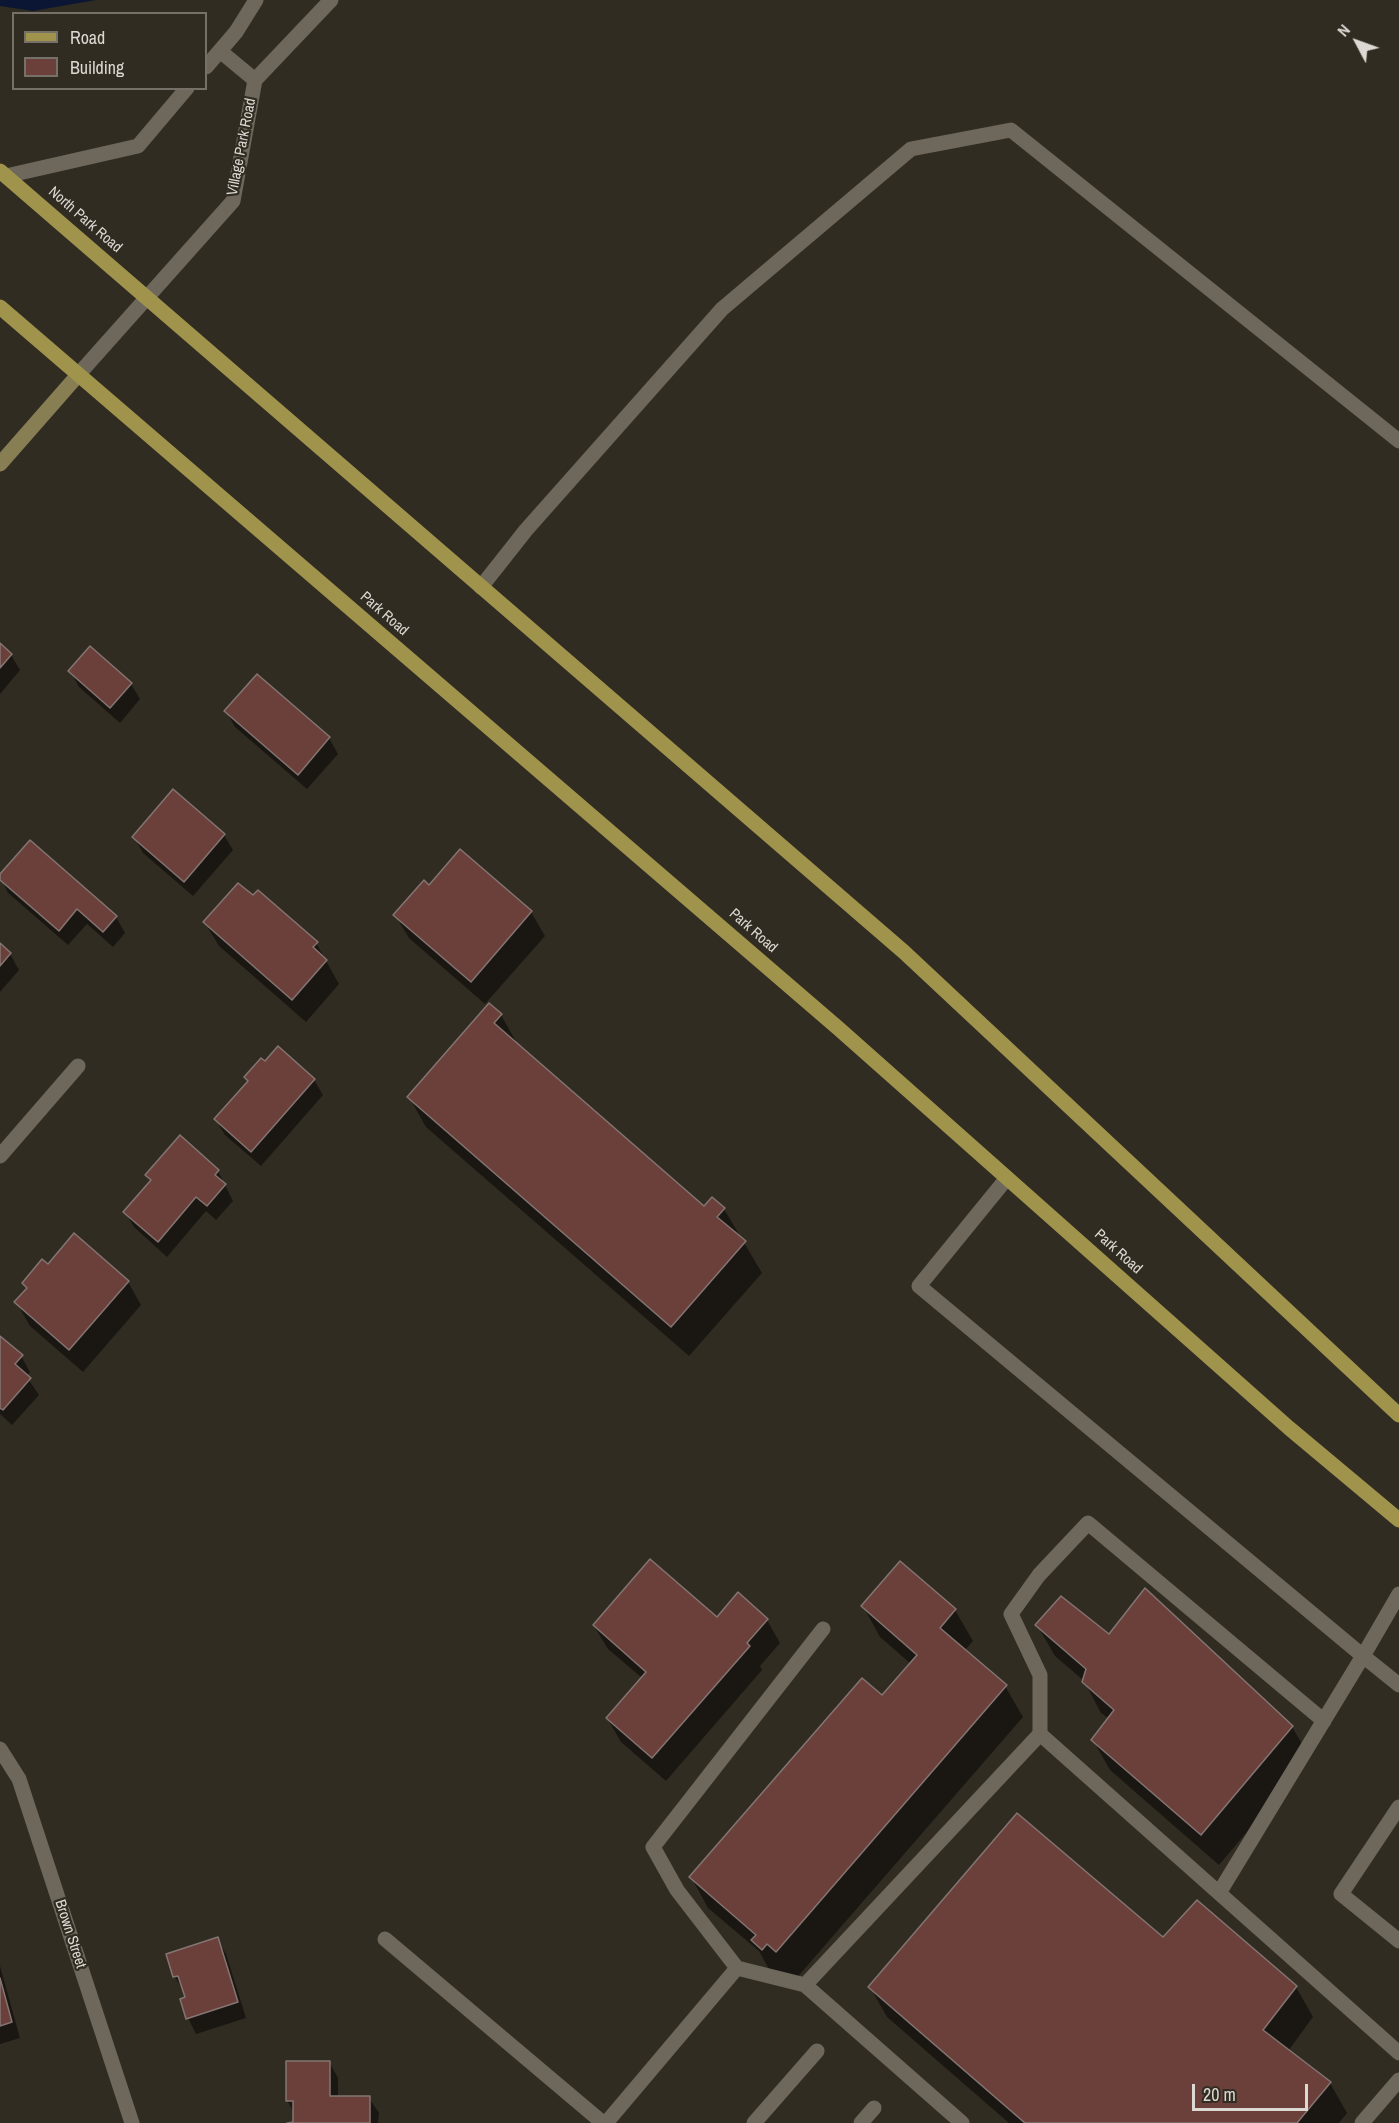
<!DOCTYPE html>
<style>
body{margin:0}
#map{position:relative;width:1399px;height:2123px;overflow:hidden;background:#312c22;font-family:"Archivo Narrow",sans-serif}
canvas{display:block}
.legend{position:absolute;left:12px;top:12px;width:195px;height:78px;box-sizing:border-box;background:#312c22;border:2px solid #757168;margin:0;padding:8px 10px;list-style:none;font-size:18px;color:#dcd8d2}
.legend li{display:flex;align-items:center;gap:12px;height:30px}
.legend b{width:30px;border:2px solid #757168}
.north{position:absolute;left:1327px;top:12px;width:60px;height:60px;-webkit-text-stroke:4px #312c22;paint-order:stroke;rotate:311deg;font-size:16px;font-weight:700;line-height:24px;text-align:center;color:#dcd8d2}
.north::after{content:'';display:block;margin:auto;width:21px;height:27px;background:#dcd8d2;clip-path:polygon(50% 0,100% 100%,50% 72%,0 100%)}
.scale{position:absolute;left:1192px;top:2084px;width:116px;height:27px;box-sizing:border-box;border:3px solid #dcd8d2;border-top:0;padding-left:8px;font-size:18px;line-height:21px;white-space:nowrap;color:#dcd8d2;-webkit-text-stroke:4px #312c22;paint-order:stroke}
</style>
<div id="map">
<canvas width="1399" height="2123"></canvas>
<ul class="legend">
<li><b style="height:8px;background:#a0944d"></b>Road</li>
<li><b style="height:16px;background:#6b403a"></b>Building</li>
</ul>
<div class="north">N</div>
<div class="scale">20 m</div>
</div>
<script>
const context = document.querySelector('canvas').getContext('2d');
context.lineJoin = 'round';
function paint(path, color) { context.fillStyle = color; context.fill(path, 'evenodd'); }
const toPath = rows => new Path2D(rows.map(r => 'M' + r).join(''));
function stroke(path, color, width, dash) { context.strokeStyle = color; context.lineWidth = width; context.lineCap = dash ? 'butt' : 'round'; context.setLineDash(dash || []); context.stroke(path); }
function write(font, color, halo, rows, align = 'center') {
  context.font = font + ' "Archivo Narrow",sans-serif'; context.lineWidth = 4.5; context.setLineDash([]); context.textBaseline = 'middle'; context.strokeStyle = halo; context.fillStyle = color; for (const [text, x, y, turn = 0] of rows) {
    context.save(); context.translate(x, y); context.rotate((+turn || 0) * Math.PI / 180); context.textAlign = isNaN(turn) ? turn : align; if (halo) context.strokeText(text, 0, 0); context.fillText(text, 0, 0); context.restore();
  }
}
const water = toPath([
 [0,0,96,0,33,11,0,6]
]);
const shadow = toPath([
 [0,645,11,655,20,670,0,694],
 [90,648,131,684,140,699,120,723,79,687,70,671],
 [257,676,329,738,338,754,307,789,235,727,226,711],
 [224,835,233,850,193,896,143,853,134,837],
 [30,842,116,917,125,933,113,947,87,924,68,945,8,893,0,877],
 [460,851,531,912,545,936,485,1004,409,938,395,915,429,887],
 [205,923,316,943,339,984,306,1022,219,946],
 [0,945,10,954,19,970,0,992],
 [501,1015,518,1045,705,1208,712,1199,724,1209,762,1273,689,1356,426,1127,409,1097],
 [246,1078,314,1080,323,1095,261,1166,225,1135,216,1120,248,1082],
 [218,1171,233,1201,216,1220,206,1211,167,1257,134,1227,125,1212,151,1182,147,1175],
 [48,1266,128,1282,141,1305,83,1372,30,1326,16,1302,27,1289,24,1284],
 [0,1338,21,1356,30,1372,26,1376,39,1395,12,1425,0,1414],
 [900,1563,955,1610,973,1641,964,1651,1005,1686,1023,1717,794,1981,770,1971,759,1951,708,1908,691,1877,882,1697,911,1664,880,1637,863,1606],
 [717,1619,767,1620,780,1643,760,1666,762,1670,666,1781,621,1742,607,1718,642,1678,608,1649,594,1626],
 [1037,1625,1292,1727,1310,1757,1219,1865,1110,1770,1093,1740,1109,1719,1101,1713,1084,1681,1055,1656],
 [217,1939,226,1954,246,2018,196,2034,188,2018,184,1991,174,1976],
 [1163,1939,1296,1987,1313,2017,1288,2051,1330,2083,1347,2113,1339,2123,1009,2123,887,2017,870,1987],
 [0,1966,20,2038,0,2044],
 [329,2062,338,2078,338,2098,369,2098,379,2113,378,2123,294,2123,294,2113,287,2100]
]);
const building = toPath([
 [0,643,12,654,0,668,0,643],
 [90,646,132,683,110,708,68,671,90,646],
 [257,674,330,737,298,775,224,711,257,674],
 [173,789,225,834,184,882,132,837,173,789],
 [30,840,117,916,103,932,77,909,59,931,0,880,0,874,30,840],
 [460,849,532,911,471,982,393,915,424,880,429,885,460,849],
 [238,883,253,895,258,890,318,942,313,947,327,960,292,1000,203,922,238,883],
 [0,943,11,953,0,966,0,943],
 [489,1003,502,1014,494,1023,704,1206,712,1197,725,1208,717,1217,746,1241,671,1327,407,1097,489,1003],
 [278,1046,315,1079,251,1152,214,1119,248,1081,244,1077,261,1058,265,1061,278,1046],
 [180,1135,219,1170,215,1175,226,1184,207,1206,196,1197,158,1242,123,1212,151,1180,145,1175,180,1135],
 [74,1233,129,1281,69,1350,14,1302,27,1288,22,1283,42,1259,48,1264,74,1233],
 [0,1336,23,1355,15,1364,31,1378,3,1410,0,1408,0,1336],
 [650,1559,717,1617,738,1592,768,1619,747,1643,750,1646,652,1758,606,1718,646,1672,593,1625,650,1559],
 [900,1561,956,1609,940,1628,1007,1685,776,1952,767,1944,762,1950,751,1940,756,1935,689,1877,862,1678,882,1695,917,1655,861,1606,900,1561],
 [1145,1588,1293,1726,1201,1835,1091,1740,1114,1710,1082,1682,1086,1669,1035,1625,1061,1596,1109,1634,1145,1588],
 [1017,1813,1163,1937,1197,1900,1297,1986,1263,2030,1331,2082,1297,2123,1025,2123,868,1987,1017,1813],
 [218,1937,238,2002,186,2019,180,1999,185,1997,178,1976,173,1977,166,1954,218,1937],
 [0,1978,12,2022,0,2026,0,1978],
 [286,2061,330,2061,330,2096,370,2096,370,2123,287,2123,293,2122,293,2101,286,2101,286,2061]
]);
const lane = toPath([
 [481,587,526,530,722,309,911,149,1011,130,1399,441],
 [1007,1178,919,1286,1363,1656,1219,1893],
 [1399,1594,1363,1656,1399,1685],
 [1040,1734,1040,1675,1011,1614,1039,1575,1088,1523,1324,1721],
 [1399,1807,1341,1894,1399,1941],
 [385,1939,603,2123],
 [737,1968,677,1890,653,1847,823,1629],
 [805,1985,962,2123],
 [606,2123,737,1968,805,1985,1040,1734,1399,2053],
 [754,2123,817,2051],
 [861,2123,874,2108],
 [1362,2123,1399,2080]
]);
const street = toPath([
 [220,51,255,80],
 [206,67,236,32,256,0],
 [6,176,138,146,187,88],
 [78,375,233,201,255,80,331,0],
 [0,1156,78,1066],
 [0,1749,19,1779,132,2123]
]);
const secondary = toPath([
 [0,464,78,375]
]);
const primary = toPath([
 [0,171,904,952,1399,1415],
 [0,307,838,1028,1289,1428,1399,1520]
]);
const streetNames = [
 ["Village Park Road",242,147,-79],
 ["North Park Road",85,220,41],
 ["Park Road",384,614,41],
 ["Park Road",753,931,41],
 ["Park Road",1118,1252,42],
 ["Brown Street",70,1934,72]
];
paint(water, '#0a1633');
paint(shadow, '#0007');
paint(building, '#6b403a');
stroke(building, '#847573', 1.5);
stroke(lane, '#6e685c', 15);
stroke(street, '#6e685c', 15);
stroke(secondary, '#877e54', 15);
stroke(primary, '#a0944d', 15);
write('15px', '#dcd8d2', '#312c22', streetNames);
</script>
